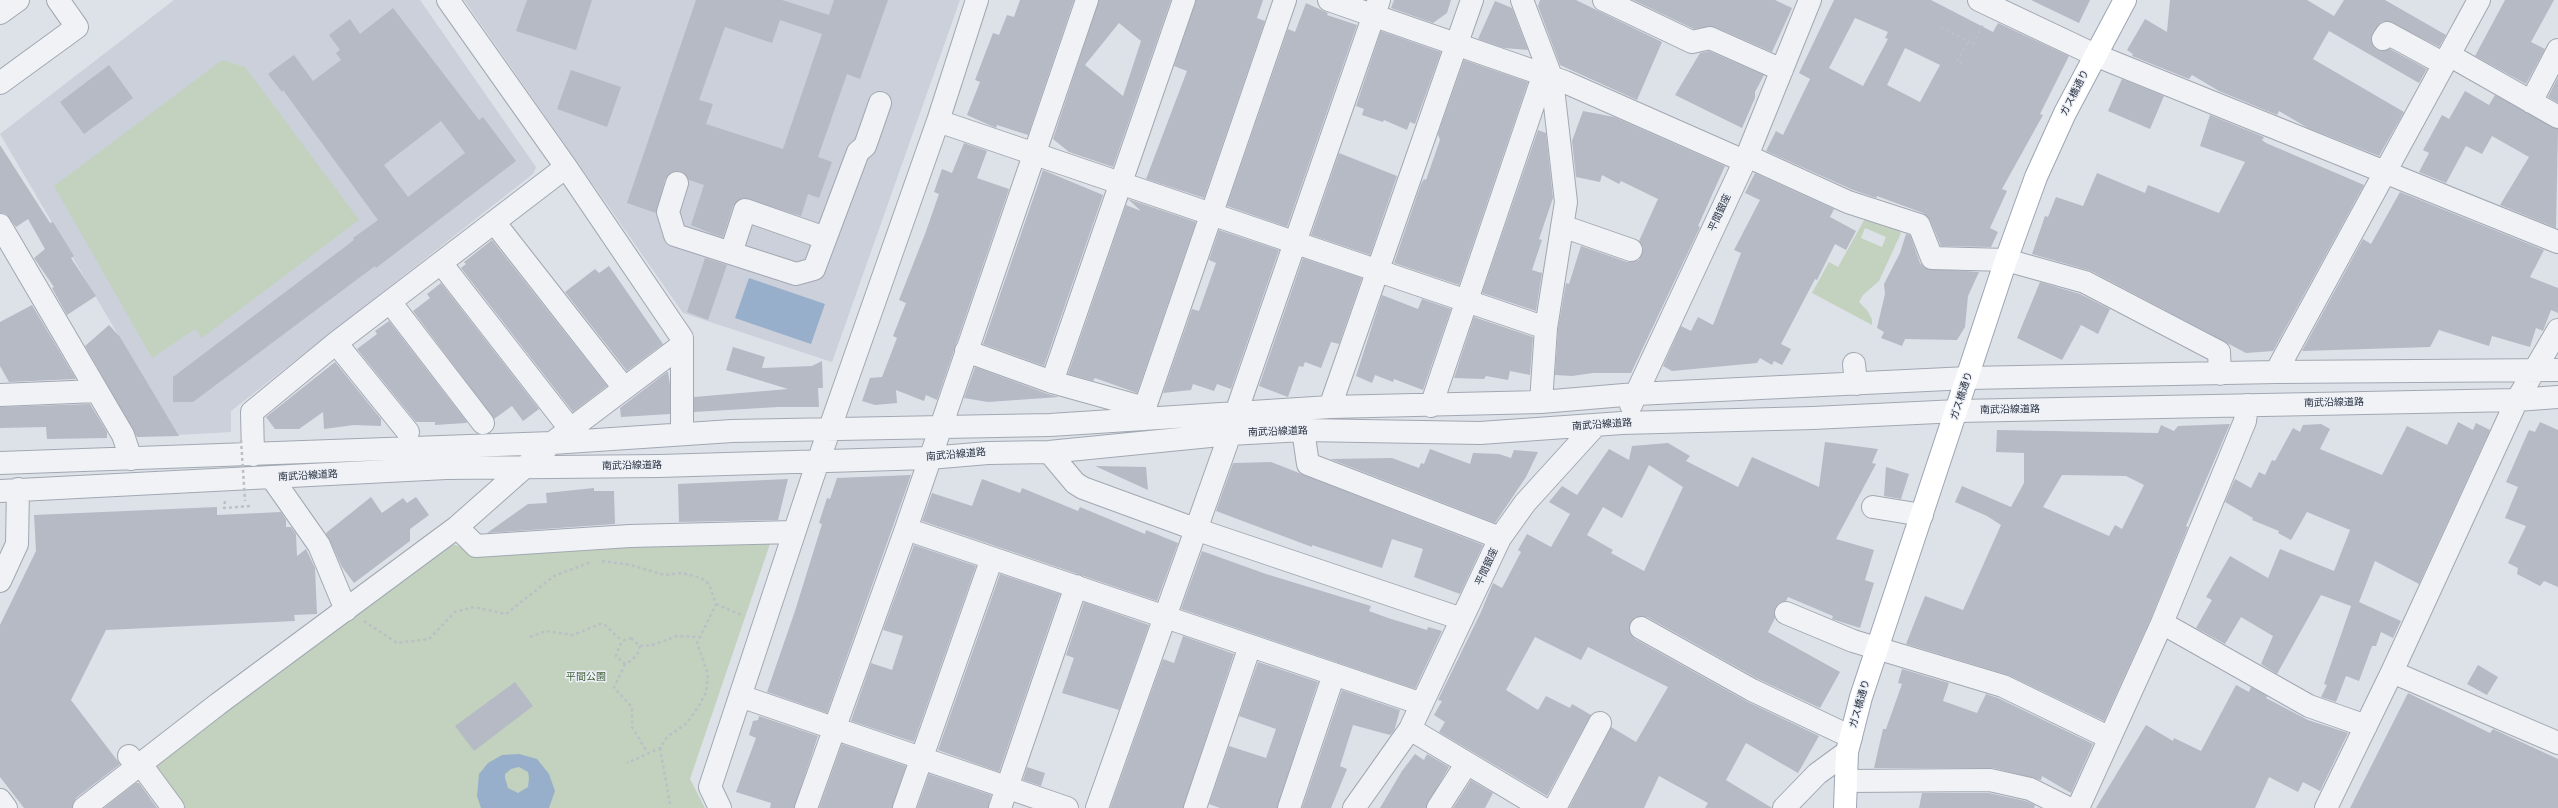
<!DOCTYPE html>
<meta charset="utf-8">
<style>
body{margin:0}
canvas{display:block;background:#dde1e8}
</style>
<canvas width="2558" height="808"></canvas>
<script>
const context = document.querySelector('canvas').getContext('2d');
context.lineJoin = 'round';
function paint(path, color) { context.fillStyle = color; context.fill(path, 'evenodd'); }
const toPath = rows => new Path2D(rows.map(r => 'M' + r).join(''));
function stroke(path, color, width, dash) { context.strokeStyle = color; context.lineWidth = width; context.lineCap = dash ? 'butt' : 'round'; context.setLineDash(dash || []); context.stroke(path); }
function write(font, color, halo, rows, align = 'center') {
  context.font = font + ' "Varela Round","Noto Sans JP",sans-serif'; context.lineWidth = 3; context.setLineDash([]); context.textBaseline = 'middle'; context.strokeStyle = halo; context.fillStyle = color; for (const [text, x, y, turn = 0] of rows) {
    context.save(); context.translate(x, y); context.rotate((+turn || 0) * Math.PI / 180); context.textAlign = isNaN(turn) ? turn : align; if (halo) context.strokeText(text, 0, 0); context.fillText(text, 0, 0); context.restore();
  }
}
const built = toPath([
 [174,0,420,0,536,167,533,174,231,411,231,432,177,435,0,134],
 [464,0,960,0,832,362,683,313]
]);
const green = toPath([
 [222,60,245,67,359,220,202,338,195,329,152,358,54,186],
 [1867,215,1893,225,1901,233,1879,281,1863,295,1859,302,1867,310,1872,319,1872,325,1812,293,1829,262,1838,267],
 [1865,228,1886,237,1882,247,1861,238],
 [772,538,690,779,705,808,185,808,151,760,444,542,484,553]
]);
const water = toPath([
 [749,278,825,304,811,344,735,318],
 [519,754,537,759,549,774,555,791,549,808,481,808,477,796,479,774,488,763,502,755],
 [519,767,528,772,529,778,528,787,518,793,508,788,505,778,505,774,511,769]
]);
const building = toPath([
 [527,0,592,0,576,50,516,31],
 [696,0,782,0,829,15,834,0,888,0,860,79,847,74,818,157,832,162,819,198,808,194,801,216,742,198,733,206,723,237,713,234,691,225,704,185,689,180,680,171,674,171,665,179,656,213,627,203],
 [780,20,822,34,783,149,706,124,713,104,699,100,725,27,772,43],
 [1020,0,1074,0,1028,135,997,125,996,128,967,115,980,82,975,80,993,33,999,35,1007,15,1014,17],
 [1099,0,1171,0,1113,167,1069,152,1053,139],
 [1119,23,1141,41,1123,96,1085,65],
 [1196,0,1263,0,1257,18,1265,21,1204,198,1146,179,1187,71,1174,66],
 [1394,0,1451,0,1447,13,1433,23,1391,8],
 [1540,0,1576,0,1662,42,1637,100,1560,65,1538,6],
 [1633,0,1775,0,1792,8,1772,52,1715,27,1694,29],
 [1834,0,1931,0,1993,32,1998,23,2069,56,2040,114,2043,115,2002,189,2007,191,1990,228,1998,232,1991,247,1941,246,1930,220,1923,213,1877,196,1876,198,1853,190,1766,151,1776,131,1783,135,1810,79,1799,73],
 [1855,18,1888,32,1885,38,1888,39,1863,86,1829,68],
 [1905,48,1940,65,1920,102,1887,85],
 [2031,0,2090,0,2079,23],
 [2170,0,2307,0,2334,16,2344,0,2385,0,2446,35,2439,47,2387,21,2381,22,2373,32,2371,39,2376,49,2383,51,2390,49,2427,69,2419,83,2329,31,2313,59,2404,112,2379,156,2308,128,2279,111,2277,115,2219,91,2192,75,2189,79,2132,56,2133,54,2127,50,2145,19,2167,32],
 [2505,0,2554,0,2531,42,2545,49,2526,84,2475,56],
 [1495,1,1512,8,1528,50,1504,48,1478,39],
 [1306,3,1328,13,1327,15,1357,25,1287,227,1227,206,1288,29,1295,32],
 [393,8,479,120,483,117,516,161,376,268,375,266,193,402,173,402,173,377,354,240,353,238,378,220,283,90,282,92,268,74,294,55,313,81,341,60,336,53,340,50,329,35,350,19,360,34],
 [441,121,465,153,408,197,384,165],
 [1381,31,1441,52,1415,124,1410,122,1407,130,1384,120,1383,122,1362,115,1364,109,1356,106],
 [1709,51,1764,75,1755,92,1755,98,1742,128,1675,95,1700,53],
 [1464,60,1528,82,1459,285,1394,263,1421,184,1424,179,1426,180,1440,140,1438,134],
 [109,65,133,98,84,134,60,102],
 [571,70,621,87,607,127,557,109],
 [2558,77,2558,103,2548,97],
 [2122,79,2164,96,2150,129,2108,111],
 [2465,91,2489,105,2495,95,2558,129,2556,228,2500,205,2529,157,2492,136,2482,154,2466,146,2446,183,2419,172,2429,153,2423,150,2442,115,2449,119],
 [1583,111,1614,117,1725,166,1698,226,1700,227,1631,373,1593,373,1572,376,1555,375,1558,329,1566,283,1569,284,1581,246,1627,262,1639,260,1643,248,1639,241,1658,199,1621,181,1619,184,1602,175,1600,182,1576,177,1572,141],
 [2210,115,2264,137,2262,140,2266,143,2364,185,2273,351,2246,353,2091,271,2032,254,2045,216,2048,217,2056,197,2083,206,2097,173,2145,193,2148,185,2219,213,2245,162,2200,146],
 [1538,130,1546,133,1553,198,1539,239,1542,240,1532,270,1542,273,1536,311,1482,293],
 [964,143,987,151,977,178,1009,189,937,400,926,395,924,401,896,390,897,403,875,405,862,401,870,378,882,377,897,338,893,336,906,303,899,300,925,234,939,194,934,192,942,169,952,173],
 [0,145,50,223,53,222,74,256,71,258,96,296,67,315,52,288,54,287,34,258,45,249,28,219,16,227,6,214,0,213],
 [1339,153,1397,176,1370,255,1311,235],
 [1043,170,1103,195,1044,366,983,344],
 [1755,173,1834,209,1830,217,1856,231,1846,250,1835,244,1817,280,1815,279,1781,344,1791,349,1782,365,1774,361,1772,365,1760,358,1757,363,1672,371,1663,366,1681,326,1691,331,1698,317,1713,325,1741,253,1734,250,1760,200,1745,193],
 [2400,192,2544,250,2530,277,2558,288,2558,313,2551,310,2543,331,2536,328,2530,347,2492,336,2489,346,2439,330,2430,347,2302,351,2363,239,2371,244],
 [1128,199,1196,222,1137,393,1095,378,1093,381,1068,374,1126,205,1141,211],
 [1219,230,1279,250,1231,389,1217,384,1214,391,1193,384,1191,390,1163,393,1192,309,1199,311,1216,263,1209,260],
 [1906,234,1910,235,1920,263,1925,268,1979,272,1968,296,1965,327,1957,340,1905,339,1902,346,1881,338,1884,332,1877,328,1885,294,1884,284,1900,253],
 [492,240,607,386,573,412,461,268,466,264,464,262],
 [705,258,727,265,708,320,687,312],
 [1303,258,1362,278,1339,344,1331,342,1321,368,1305,362,1303,367,1299,366,1288,397,1259,386],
 [609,266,663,344,627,371,565,292,595,269,599,273],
 [2040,282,2080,294,2110,309,2098,334,2081,325,2062,360,2017,338],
 [441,283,539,409,523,421,512,406,494,419,413,311,430,298,427,294],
 [1382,295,1418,309,1422,299,1451,309,1423,390,1394,379,1393,382,1375,375,1372,383,1356,376],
 [32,305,76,379,9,382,0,366,0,322],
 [1474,317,1533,337,1530,375,1510,371,1508,380,1486,376,1484,379,1454,378],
 [389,321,467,422,466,423,435,425,435,422,416,422,357,349,377,334,375,331],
 [109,325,120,337,179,436,137,437,85,346],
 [733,347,765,357,762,368,812,366,822,361,823,388,818,388,819,407,778,407,694,412,694,397,788,389,726,370],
 [335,362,381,419,381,426,354,425,324,429,323,412,299,429,275,429,266,417],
 [975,367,1048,394,1059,397,988,402,964,398],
 [667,372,668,372,670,385,670,414,621,417,620,408],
 [90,404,107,432,107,438,47,439,46,427,0,428,0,407],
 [2458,422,2473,430,2476,423,2490,430,2419,584,2375,561,2359,602,2401,621,2393,638,2381,632,2376,646,2372,646,2359,681,2346,676,2336,702,2321,697,2327,685,2324,684,2351,606,2321,595,2277,674,2261,664,2273,636,2241,617,2225,644,2196,628,2212,600,2206,597,2230,556,2268,578,2280,549,2334,571,2350,530,2307,512,2291,540,2278,533,2279,531,2252,520,2253,518,2225,502,2235,479,2251,488,2259,472,2265,475,2272,460,2275,461,2293,428,2300,432,2303,425,2321,424,2330,429,2320,449,2382,475,2407,426,2447,445],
 [2540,422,2558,430,2558,587,2544,581,2540,586,2517,574,2518,568,2508,563,2526,526,2505,518,2518,487,2506,482,2529,430,2535,432],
 [2230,424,2186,526,2188,527,2151,618,2104,721,2008,675,1906,644,1925,596,1963,610,2001,525,1987,516,1955,502,1962,486,2011,507,2024,483,2024,453,1996,452,1997,430,2158,433,2161,425,2174,431,2178,426],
 [2062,475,2126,476,2144,485,2122,529,2115,525,2109,536,2043,507],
 [1825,442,1878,449,1872,463,1876,464,1836,539,1874,550,1865,580,1874,583,1860,628,1832,619,1833,616,1788,597,1786,601,1779,603,1775,608,1775,618,1768,632,1840,672,1820,708,1758,679,1647,617,1635,617,1629,628,1635,639,1746,701,1819,736,1798,773,1746,743,1726,780,1772,808,1705,808,1708,803,1659,776,1644,808,1569,808,1611,727,1636,742,1668,687,1588,647,1581,660,1535,637,1506,690,1538,710,1546,696,1570,708,1572,704,1591,715,1547,796,1439,732,1445,722,1434,715,1442,701,1438,700,1481,612,1493,583,1502,588,1521,552,1518,550,1527,534,1551,547,1570,514,1549,502,1562,486,1577,495,1609,449,1629,460,1632,446,1668,443,1690,456,1686,461,1738,487,1752,457,1819,487],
 [1649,465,1683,487,1644,571,1611,553,1613,550,1587,535,1603,507,1622,518],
 [1430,449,1470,464,1473,453,1499,454,1511,458,1514,450,1538,452,1526,477,1495,523,1330,459,1392,458,1419,468,1421,463,1424,464],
 [1271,462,1483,545,1460,594,1414,577,1423,549,1392,539,1382,568,1312,545,1312,547,1216,511,1233,463],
 [1095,466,1146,467,1148,490],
 [1886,467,1909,474,1901,499,1884,496],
 [911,475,827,713,767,692,795,611,822,524,819,523,827,498,830,499,837,478],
 [788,479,778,520,679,522,678,484],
 [982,479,1020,493,1022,488,1078,511,1080,507,1145,534,1146,530,1178,543,1157,601,922,521,932,493,972,506],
 [594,488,594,491,614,491,615,524,487,533,528,504,547,503,546,493],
 [371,497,382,513,403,498,407,503,416,497,429,515,410,529,410,541,354,583,342,567,326,533],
 [217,507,217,515,281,512,286,520,286,527,291,527,296,534,297,556,306,549,315,568,317,614,294,615,295,621,106,630,71,700,120,764,76,798,72,808,24,808,0,777,0,625,36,551,34,515],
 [914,545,976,566,914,742,851,721,871,663,892,670,903,636,883,630],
 [1202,551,1266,574,1371,606,1369,611,1388,618,1427,630,1428,627,1442,631,1415,689,1181,609],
 [1000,574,1060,594,999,772,938,750],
 [1084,602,1149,625,1119,710,1062,693,1074,658,1066,655],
 [1183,636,1234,654,1183,808,1110,808,1163,659,1174,663],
 [1258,662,1318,682,1277,808,1220,808,1209,804,1229,746,1266,758,1276,729,1239,716],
 [2478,665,2498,677,2487,695,2467,684],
 [1902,669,1949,683,1943,701,1977,713,1986,694,1998,698,2093,744,2071,793,2042,776,2041,780,1993,768,1874,768,1883,729,1886,729,1902,684,1898,683],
 [515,682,533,706,474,751,455,726],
 [2236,685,2249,692,2251,687,2267,696,2266,698,2308,720,2348,733,2320,791,2303,782,2298,792,2269,777,2255,808,2096,808,2146,725,2173,741,2174,738,2201,751],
 [1342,690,1400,710,1394,731,1390,735,1353,725,1340,766,1347,769,1331,808,1302,808],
 [2408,693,2490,733,2493,729,2558,759,2558,808,2350,808],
 [759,716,818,736,794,808,770,808,771,803,736,792,756,738,749,735,753,721,758,720],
 [842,744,906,766,892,808,819,808],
 [1415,754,1424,760,1427,754,1449,767,1426,808,1380,808,1402,771],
 [1027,767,1045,773,1041,786,1023,780],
 [929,774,991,795,988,808,917,808],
 [1471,780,1493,793,1485,808,1453,808],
 [136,783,139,783,157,808,104,808],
 [1922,793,1989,793,2026,801,2035,805,2034,808,1919,808]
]);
const path = toPath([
 [1941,27,1973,44,1983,25],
 [1962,64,1957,61,1968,41],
 [225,501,224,508,250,506],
 [602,561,631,565,664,575,682,573,701,578,709,584,716,604,697,643,708,674,706,692,700,704,687,723,667,737,660,748,627,763],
 [716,604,744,616],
 [364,621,397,643,429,639,455,612,474,607,506,614,554,576,591,562],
 [530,637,546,631,573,635,600,624,605,625,622,641],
 [631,638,640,646,638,653,632,660,625,664,616,656,617,652,622,641,631,638],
 [640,646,652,645,677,636,699,637],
 [625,664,614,688,632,707,632,727,647,752],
 [660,748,670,804]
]);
const minor = toPath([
 [448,0,566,167,682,338,682,433],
 [1329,0,1565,82,1744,161],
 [1522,0,1552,79,1566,202,1546,328,1541,402],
 [1604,0,1692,42,1710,38,1782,70],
 [1979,0,2095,55,2558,242],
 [0,13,18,0],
 [2383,39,2387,33,2444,64],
 [2449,55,2558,117],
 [0,83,77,27,58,0],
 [2531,102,2558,50],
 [938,121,1546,328],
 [1747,156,1848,202,1919,225,1932,258,2006,260,2085,282,2219,352,2220,374],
 [677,183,668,212,675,235,796,274,814,269,858,152,865,146,880,103],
 [494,222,624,388],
 [0,225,123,435,131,459],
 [1562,226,1631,250],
 [731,253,745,210,825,238],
 [441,263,571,430],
 [390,302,483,423],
 [336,343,408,432],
 [966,351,1052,382,1145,408],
 [1854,364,1856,384],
 [2276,372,2479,0],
 [1052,382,1184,0],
 [0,395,97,391],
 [1631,405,1747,156,1810,0],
 [1431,406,1543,76],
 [1330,407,1472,0],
 [1236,413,1379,0],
 [1141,419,1285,0],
 [1303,430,1308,464,1500,538],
 [1049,452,1075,483,1083,488,1195,529,1462,619],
 [253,455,252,412,336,343,566,167],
 [0,463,552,443,732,431,1050,425,1330,407,1541,402,1636,394,1968,378,2276,372,2558,370],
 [272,478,319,545,346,610],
 [0,491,446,468,659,466,929,458,988,453,1049,452,1230,434,1303,430,1480,433,1622,423,1813,418,1958,411,2517,400,2558,397],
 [1873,507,1922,515],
 [457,527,476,546,630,536,794,532],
 [906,529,1422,704],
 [0,581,17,544,18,489],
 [1786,613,1853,641,2003,686,2110,738],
 [2162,623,2309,706,2366,726],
 [1641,628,1752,690,1851,737],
 [2392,672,2558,743],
 [740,696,1067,808],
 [1410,729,1542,808],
 [129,756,137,767,145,770,173,808],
 [1846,781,1990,780,2030,789,2068,808],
 [0,800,6,808],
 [84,808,218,704,457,527,552,443,682,345],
 [720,808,710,787,812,479,938,121,977,0],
 [806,808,906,529,1087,0],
 [904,808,992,558],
 [1000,808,1076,586],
 [1097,808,1230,434],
 [1195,808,1250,646],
 [1289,808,1334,674],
 [1354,808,1410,729,1500,538,1525,503,1595,426],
 [1438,808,1467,763],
 [1555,808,1600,723],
 [1784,808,1817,774,1847,752],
 [2078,808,2162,623,2245,421,2247,405],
 [2326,808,2392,672,2517,400,2558,330]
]);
const major = toPath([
 [1845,808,1847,752,1861,697,2006,260,2036,177,2065,113,2125,0]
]);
const pathBridge = toPath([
 [241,440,245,501]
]);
const streetNames = [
 ["ガス橋通り",2075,93,-63],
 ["平間銀座",1720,213,-65],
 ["ガス橋通り",1962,396,-72],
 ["南武沿線道路",2334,403,-1],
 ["南武沿線道路",2010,410,-1],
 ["南武沿線道路",1602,425,-4],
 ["南武沿線道路",1278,432,-2],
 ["南武沿線道路",956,455,-5],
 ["南武沿線道路",632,466,-1],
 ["南武沿線道路",308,476,-3],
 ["平間銀座",1487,567,-65],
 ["ガス橋通り",1860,704,-74]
];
const parkNames = [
 ["平間公園",586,677]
];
paint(built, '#cbd0da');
paint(green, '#c3d2be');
paint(water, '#97afca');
paint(building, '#b5bac5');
stroke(minor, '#a2a8b2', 24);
stroke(major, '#9ca5b4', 24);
stroke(path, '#bbbfc6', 2.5, [3, 3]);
stroke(minor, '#f0f2f6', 22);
stroke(major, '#fff', 22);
stroke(pathBridge, '#bbbfc6', 2.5, [3, 3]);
write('10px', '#262f3f', '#edf0f6', streetNames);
write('10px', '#3a5c33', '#edf0f6', parkNames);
</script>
